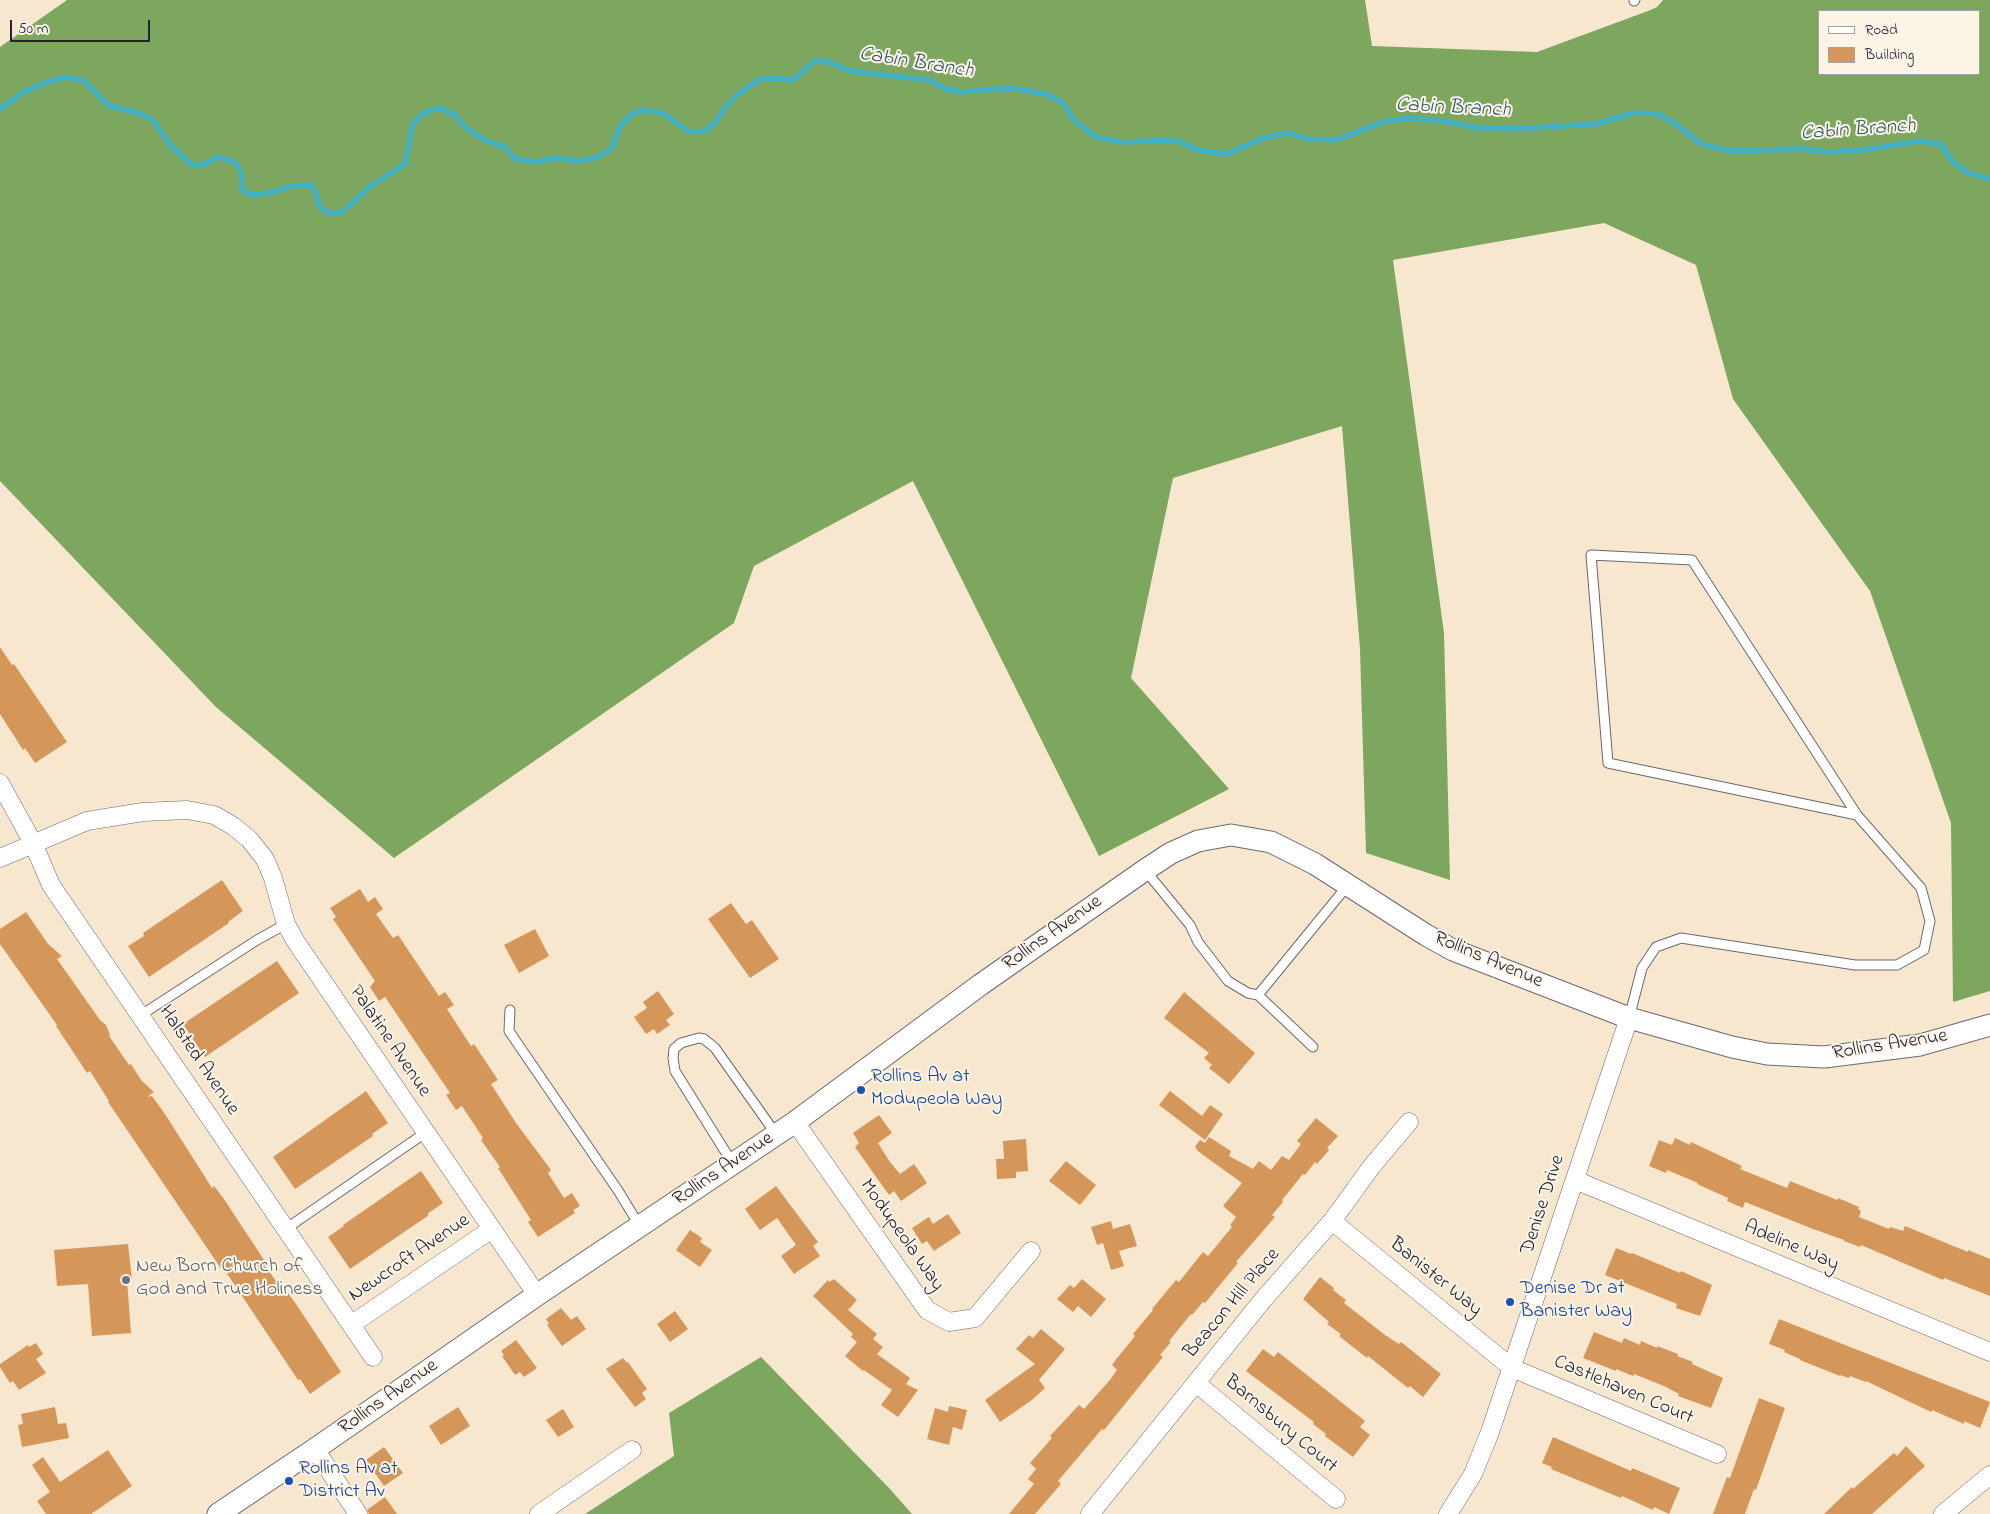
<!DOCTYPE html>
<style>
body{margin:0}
#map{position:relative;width:1990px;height:1514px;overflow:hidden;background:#f7e7ce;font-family:"Indie Flower",sans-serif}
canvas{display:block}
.legend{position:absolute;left:1818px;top:10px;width:162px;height:65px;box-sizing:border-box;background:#fcf5e5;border:1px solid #a5a1a1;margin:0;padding:6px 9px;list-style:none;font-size:15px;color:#22223b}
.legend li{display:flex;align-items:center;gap:10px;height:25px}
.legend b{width:25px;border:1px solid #a5a1a1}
.scale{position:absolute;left:10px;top:20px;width:140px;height:22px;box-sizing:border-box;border:2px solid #22223b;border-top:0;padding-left:6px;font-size:15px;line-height:18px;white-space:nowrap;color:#22223b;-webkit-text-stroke:4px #fcf5e5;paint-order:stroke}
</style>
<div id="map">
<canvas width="1990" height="1514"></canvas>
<ul class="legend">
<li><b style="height:6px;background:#fff"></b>Road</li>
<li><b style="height:14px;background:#d5965a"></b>Building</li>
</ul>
<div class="scale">50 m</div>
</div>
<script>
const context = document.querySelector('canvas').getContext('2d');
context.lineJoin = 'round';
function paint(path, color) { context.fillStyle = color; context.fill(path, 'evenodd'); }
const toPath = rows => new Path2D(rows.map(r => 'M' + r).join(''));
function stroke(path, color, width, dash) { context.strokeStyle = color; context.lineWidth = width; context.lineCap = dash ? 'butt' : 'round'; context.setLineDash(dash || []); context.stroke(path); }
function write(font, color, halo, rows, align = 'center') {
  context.font = font + ' "Indie Flower",sans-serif'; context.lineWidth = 4; context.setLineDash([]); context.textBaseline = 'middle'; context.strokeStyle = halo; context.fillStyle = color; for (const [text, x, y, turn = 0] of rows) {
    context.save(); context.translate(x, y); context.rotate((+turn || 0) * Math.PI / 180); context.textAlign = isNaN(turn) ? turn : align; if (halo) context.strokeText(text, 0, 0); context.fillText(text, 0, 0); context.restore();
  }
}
const forest = toPath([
 [67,0,1365,0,1372,46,1537,52,1648,11,1657,7,1663,0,1990,0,1990,991,1953,1002,1951,823,1870,591,1733,399,1696,265,1604,223,1393,260,1444,633,1450,880,1366,853,1360,649,1342,426,1173,478,1131,678,1229,789,1099,856,913,481,754,566,734,623,394,858,216,707,0,481,0,47],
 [1979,11,1979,74,1819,74,1819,11],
 [761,1357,889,1488,912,1514,585,1514,674,1456,669,1413]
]);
const stream = toPath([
 [0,109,22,93,45,83,65,77,83,80,109,106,135,112,152,119,171,146,192,165,203,165,218,157,235,162,241,173,242,190,252,195,274,192,291,186,312,185,317,196,319,206,328,213,342,212,372,185,405,164,413,123,426,112,439,108,455,115,466,128,485,140,504,147,516,159,535,162,554,158,580,161,598,157,612,148,620,126,632,114,642,110,662,113,690,132,705,131,715,123,724,109,737,95,760,79,776,78,793,80,815,61,829,62,850,71,929,80,946,89,961,92,1011,88,1046,94,1063,103,1074,120,1096,137,1121,142,1176,140,1197,150,1227,154,1263,138,1288,133,1307,139,1336,140,1386,121,1411,118,1448,122,1477,128,1513,129,1596,124,1633,113,1658,114,1677,125,1701,144,1730,151,1799,149,1831,152,1864,150,1920,141,1941,144,1951,160,1966,172,1990,179]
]);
const building = toPath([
 [0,647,12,665,14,664,67,742,35,763,25,748,23,750,0,714],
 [222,880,243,911,228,922,229,923,149,977,128,946,144,936,143,933],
 [360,889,368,902,375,897,383,909,376,914,393,938,398,935,439,996,445,992,454,1005,447,1009,471,1046,474,1044,498,1080,491,1084,516,1123,551,1170,548,1173,564,1198,572,1193,580,1206,573,1210,575,1213,538,1237,528,1222,531,1220,498,1168,500,1167,481,1140,483,1138,462,1106,456,1110,446,1095,450,1093,385,997,379,1001,370,987,375,981,333,919,336,917,330,908],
 [731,903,746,924,752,920,779,959,750,978,708,919],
 [26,912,48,944,62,956,57,959,100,1020,106,1025,110,1035,109,1036,129,1065,131,1064,141,1080,154,1092,147,1097,152,1096,165,1114,212,1188,214,1186,224,1199,268,1266,266,1267,286,1295,288,1293,296,1304,341,1372,310,1394,300,1379,298,1380,226,1272,224,1273,161,1180,108,1102,109,1101,90,1071,87,1073,56,1026,57,1025,0,944,0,929],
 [535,929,549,956,519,973,504,945],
 [277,961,299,993,205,1057,183,1024],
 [658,991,674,1014,666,1020,670,1025,657,1034,654,1029,646,1034,634,1017,647,1008,643,1002],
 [1184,992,1255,1053,1229,1084,1209,1068,1212,1065,1204,1058,1209,1053,1164,1018],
 [366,1091,388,1123,372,1134,373,1136,295,1189,273,1157],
 [1170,1091,1202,1116,1210,1105,1223,1114,1205,1140,1159,1105],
 [879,1115,892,1133,878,1143,890,1162,900,1174,914,1164,927,1183,901,1201,894,1191,889,1195,855,1147,859,1143,853,1133],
 [1316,1118,1338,1136,1327,1148,1329,1150,1317,1164,1315,1162,1305,1175,1303,1174,1282,1200,1283,1202,1272,1215,1275,1217,1236,1262,1238,1263,1205,1303,1203,1302,1192,1315,1191,1314,1169,1341,1171,1342,1160,1355,1163,1357,1104,1430,1102,1429,1058,1481,1061,1484,1035,1514,1009,1514,1034,1484,1028,1479,1036,1469,1030,1463,1052,1438,1050,1436,1079,1405,1084,1409,1110,1380,1117,1370,1112,1365,1114,1362,1135,1336,1133,1334,1153,1310,1152,1309,1176,1280,1179,1282,1203,1252,1208,1256,1232,1227,1230,1225,1236,1217,1223,1206,1242,1183,1199,1152,1195,1147,1200,1140,1205,1143,1209,1137,1231,1151,1229,1156,1253,1169,1259,1161,1271,1170,1282,1156,1289,1160,1301,1144,1297,1141],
 [1675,1138,1690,1145,1691,1142,1742,1166,1740,1169,1787,1188,1790,1181,1837,1200,1838,1198,1859,1207,1858,1209,1861,1211,1859,1217,1889,1229,1890,1227,1903,1231,1905,1226,1968,1252,1968,1250,1990,1259,1990,1296,1944,1278,1943,1280,1861,1245,1860,1247,1844,1241,1844,1240,1813,1229,1745,1202,1743,1208,1727,1201,1728,1198,1697,1184,1698,1183,1667,1170,1666,1173,1649,1166,1659,1140,1672,1145],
 [1026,1139,1028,1171,1016,1172,1016,1178,997,1179,996,1159,1004,1159,1003,1141],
 [1066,1161,1096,1185,1080,1205,1049,1181],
 [421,1171,443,1203,427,1214,429,1215,350,1269,328,1237,344,1226,343,1225],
 [776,1186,818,1242,813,1246,820,1256,794,1274,781,1256,796,1245,777,1218,760,1230,745,1209],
 [948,1214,961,1233,934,1251,927,1241,922,1244,912,1228,929,1217,933,1224],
 [1111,1221,1113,1229,1130,1224,1137,1246,1119,1251,1124,1266,1111,1270,1103,1243,1097,1245,1091,1227],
 [690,1230,702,1238,700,1242,712,1250,700,1267,676,1250],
 [128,1244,132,1280,127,1280,131,1333,92,1336,88,1284,57,1286,54,1250],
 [1616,1248,1631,1254,1632,1253,1680,1273,1681,1271,1712,1285,1700,1316,1676,1308,1677,1304,1605,1275],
 [1320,1277,1334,1288,1333,1290,1346,1300,1344,1303,1385,1335,1399,1344,1401,1342,1441,1374,1423,1397,1410,1386,1408,1388,1368,1356,1367,1358,1339,1336,1341,1334,1327,1324,1329,1322,1303,1299],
 [834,1279,857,1300,848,1310,877,1334,873,1339,883,1347,877,1354,910,1378,906,1384,918,1390,898,1417,881,1405,892,1390,864,1370,863,1371,845,1356,857,1342,851,1337,853,1334,813,1296,828,1280,829,1282],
 [1082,1279,1106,1299,1091,1317,1078,1306,1073,1312,1057,1299,1070,1285,1074,1288],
 [561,1308,571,1320,577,1316,586,1329,562,1346,547,1325,549,1324,546,1319],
 [675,1311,688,1329,670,1342,657,1324],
 [1779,1319,1990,1402,1980,1428,1964,1421,1964,1424,1932,1410,1931,1412,1866,1381,1866,1382,1850,1376,1849,1378,1840,1375,1840,1376,1800,1360,1800,1359,1784,1352,1785,1350,1769,1344],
 [1041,1329,1065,1349,1039,1380,1045,1388,1032,1400,1000,1422,985,1400,1035,1364,1016,1349,1029,1335,1033,1338],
 [1594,1332,1622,1343,1624,1338,1640,1345,1641,1341,1657,1348,1657,1346,1678,1354,1677,1356,1693,1362,1692,1364,1723,1378,1711,1408,1678,1396,1679,1394,1664,1386,1634,1374,1633,1376,1616,1369,1616,1371,1583,1358],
 [516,1340,537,1368,524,1377,520,1372,515,1375,502,1356,504,1355,501,1351],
 [36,1343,43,1354,36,1359,46,1373,19,1390,13,1381,10,1383,0,1367,0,1364,28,1345,29,1347],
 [1263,1349,1274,1357,1278,1352,1365,1421,1360,1427,1370,1435,1353,1457,1325,1436,1326,1434,1313,1424,1314,1422,1246,1371],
 [623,1358,627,1363,628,1362,647,1389,642,1393,646,1399,635,1407,606,1369],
 [1759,1398,1785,1408,1756,1490,1754,1489,1745,1514,1713,1514,1727,1477,1730,1478],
 [949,1406,967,1410,962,1430,953,1427,949,1445,927,1439,935,1408,948,1412],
 [55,1407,58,1424,66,1423,69,1438,22,1447,18,1425,23,1424,21,1414],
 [458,1407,470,1426,441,1445,429,1426],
 [563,1409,574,1427,558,1437,546,1420],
 [1553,1437,1631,1471,1632,1468,1680,1488,1669,1514,1654,1507,1653,1510,1622,1496,1621,1498,1551,1469,1552,1467,1542,1463],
 [1906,1446,1925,1466,1872,1514,1824,1514,1852,1487,1853,1489,1894,1453,1897,1456],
 [384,1447,403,1473,384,1486,366,1460],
 [108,1450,132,1486,91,1514,46,1514,37,1501,50,1492,32,1465,43,1457,60,1482],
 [385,1497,397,1514,369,1514,367,1510]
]);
const service = toPath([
 [1634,1,1635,0],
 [1145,870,1190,925,1198,942,1228,981,1248,993,1258,995],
 [510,1010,509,1031,619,1192,639,1225],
 [141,1015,257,940,286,924],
 [1629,1018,1642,968,1656,947,1681,938,1855,965,1897,965,1924,950,1930,921,1921,888,1857,815,1608,763,1591,555,1692,560,1857,815],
 [1313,1047,1258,995,1348,885],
 [733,1164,675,1071,673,1058,674,1049,681,1043,699,1038,704,1039,715,1048,776,1134],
 [287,1228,425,1133]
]);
const minor = toPath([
 [0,783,33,843,51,885,373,1357],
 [0,858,87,821,143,812,187,810,214,815,233,826,249,839,265,859,273,878,286,924,296,942,537,1295],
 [795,1122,927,1310,949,1322,975,1318,1031,1251],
 [1575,1180,1990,1352],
 [1332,1221,1512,1368,1717,1454],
 [352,1324,492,1229],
 [1196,1383,1336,1499],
 [315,1449,358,1514],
 [539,1514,632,1450],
 [1090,1514,1262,1301,1332,1221,1372,1166,1409,1122],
 [1448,1514,1473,1474,1490,1432,1629,1018],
 [1943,1514,1990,1475]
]);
const tertiary = toPath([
 [218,1514,315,1449,537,1295,795,1122,980,985,1145,870,1171,853,1198,841,1231,835,1271,842,1315,864,1426,935,1453,950,1629,1018,1732,1047,1767,1054,1824,1057,1920,1045,1990,1025]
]);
const markers = [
 [861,1090,5,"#1a4fb4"],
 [126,1280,5,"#6b7280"],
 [1510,1302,5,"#1a4fb4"],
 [289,1481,5,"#1a4fb4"]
];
const streetNames = [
 ["Rollins Avenue",1053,934,-35],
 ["Rollins Avenue",1488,961,23],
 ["Palatine Avenue",389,1042,56],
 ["Rollins Avenue",1890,1046,-9],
 ["Halsted Avenue",198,1061,56],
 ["Rollins Avenue",724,1170,-34],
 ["Denise Drive",1544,1205,-72],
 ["Modupeola Way",901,1236,55],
 ["Adeline Way",1791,1247,23],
 ["Newcroft Avenue",410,1259,-34],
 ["Banister Way",1435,1278,39],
 ["Beacon Hill Place",1233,1304,-50],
 ["Castlehaven Court",1623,1391,23],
 ["Rollins Avenue",389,1398,-35],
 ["Barnsbury Court",1280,1425,40]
];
const transitNames = [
 ["Rollins Av at",871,1078],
 ["Modupeola Way",871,1101],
 ["Denise Dr at",1520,1290],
 ["Banister Way",1520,1313],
 ["Rollins Av at",299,1470],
 ["District Av",299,1493]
];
const worshipNames = [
 ["New Born Church of",136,1268],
 ["God and True Holiness",136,1291]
];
const waterNames = [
 ["Cabin Branch",916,64,9],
 ["Cabin Branch",1453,109,3],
 ["Cabin Branch",1858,131,-4]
];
paint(forest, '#7da65f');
stroke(stream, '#44b1c2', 5.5);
paint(building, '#d5965a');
stroke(service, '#6d676e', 11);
stroke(minor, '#6d676e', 19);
stroke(tertiary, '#6d676e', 23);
stroke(service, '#fff', 9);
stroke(minor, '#fff', 18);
stroke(tertiary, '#fff', 21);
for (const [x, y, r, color] of markers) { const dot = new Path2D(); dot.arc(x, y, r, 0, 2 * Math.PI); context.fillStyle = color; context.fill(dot); stroke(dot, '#fcf5e5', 2); }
write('20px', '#22223b', '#fcf5e5', streetNames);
write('20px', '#164399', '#fcf5e5', transitNames, 'left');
write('20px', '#5b616d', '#fcf5e5', worshipNames, 'left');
write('italic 21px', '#305b71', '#fcf5e5', waterNames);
</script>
